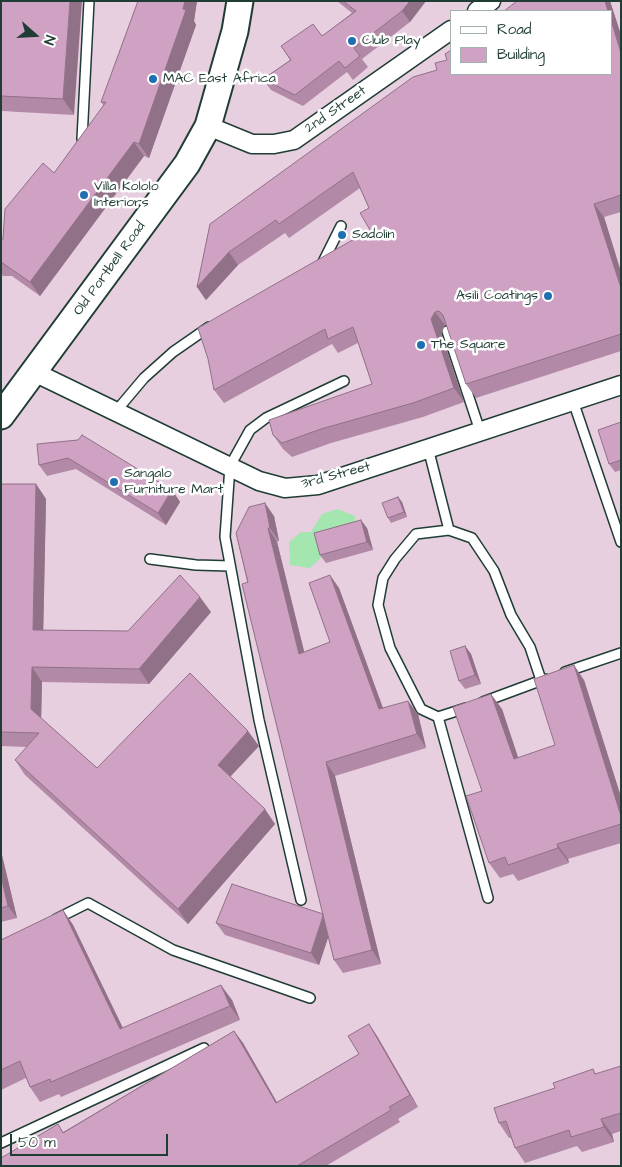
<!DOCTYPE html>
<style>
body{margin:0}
#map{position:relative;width:622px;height:1167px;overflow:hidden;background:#f1e3ed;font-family:"Architects Daughter",sans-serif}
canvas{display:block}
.frame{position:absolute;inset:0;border:2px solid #1f3d34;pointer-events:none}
.legend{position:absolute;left:450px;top:10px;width:162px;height:65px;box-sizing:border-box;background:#fff;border:1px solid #a5b1ae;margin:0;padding:6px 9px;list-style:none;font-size:15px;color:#1f3d34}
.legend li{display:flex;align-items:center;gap:10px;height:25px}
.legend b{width:25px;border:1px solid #a5b1ae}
.north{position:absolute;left:10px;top:10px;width:50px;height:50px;-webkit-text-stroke:4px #fff;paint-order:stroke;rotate:109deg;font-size:14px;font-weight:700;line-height:20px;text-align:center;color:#1f3d34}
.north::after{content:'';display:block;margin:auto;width:18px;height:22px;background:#1f3d34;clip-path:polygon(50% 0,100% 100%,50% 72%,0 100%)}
.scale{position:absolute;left:10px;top:1134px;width:158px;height:22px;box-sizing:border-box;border:2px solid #1f3d34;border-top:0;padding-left:6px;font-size:15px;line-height:18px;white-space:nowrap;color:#1f3d34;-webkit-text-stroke:4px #fff;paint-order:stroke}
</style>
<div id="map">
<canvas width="622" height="1167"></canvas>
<div class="frame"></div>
<ul class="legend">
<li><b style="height:6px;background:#fff"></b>Road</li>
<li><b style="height:14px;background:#cfa1c3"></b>Building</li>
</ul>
<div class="north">N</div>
<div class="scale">50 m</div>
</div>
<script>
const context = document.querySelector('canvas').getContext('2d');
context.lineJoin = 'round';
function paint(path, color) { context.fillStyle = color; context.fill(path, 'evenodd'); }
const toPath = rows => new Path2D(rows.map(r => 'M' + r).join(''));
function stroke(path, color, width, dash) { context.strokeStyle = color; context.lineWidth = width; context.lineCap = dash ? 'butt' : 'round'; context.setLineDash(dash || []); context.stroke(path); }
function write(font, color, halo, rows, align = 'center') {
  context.font = font + ' "Architects Daughter",sans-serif'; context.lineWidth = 5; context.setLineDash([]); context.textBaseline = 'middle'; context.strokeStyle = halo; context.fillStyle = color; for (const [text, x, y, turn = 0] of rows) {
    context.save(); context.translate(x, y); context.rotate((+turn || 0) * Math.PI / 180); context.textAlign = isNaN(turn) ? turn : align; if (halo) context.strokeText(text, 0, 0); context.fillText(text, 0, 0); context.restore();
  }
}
const built = toPath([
 [14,1,621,1,621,1166,1,1166,1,111,10,112],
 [451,11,611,11,611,74,451,74]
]);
const green = toPath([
 [337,509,355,516,355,526,310,568,290,565,289,542,301,532,311,532,322,514]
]);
const lane = toPath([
 [82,139,89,1],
 [322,264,341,226],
 [447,331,480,431],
 [573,401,621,542],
 [117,410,144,378,173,352,209,327],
 [428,448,449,530,472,538,494,571,511,615,530,647,541,680],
 [449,530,416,534,395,559,383,578,378,605,390,648,421,709,438,717,466,708],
 [150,559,196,565,230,566],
 [565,672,621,653],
 [483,702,545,679],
 [438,717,488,898],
 [301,900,259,720,225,537,230,466,250,430,266,418,344,381],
 [56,919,88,903,173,950,310,998],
 [1,1143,204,1048]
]);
const street = toPath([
 [477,11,491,1],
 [208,126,252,144,274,144,294,140,451,30],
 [34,372,259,481,285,488,318,485,621,385]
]);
const secondary = toPath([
 [1,416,187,164,208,126,235,31,240,1]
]);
const wall = toPath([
 [1,1,74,115,1,111],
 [138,1,197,1,194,21,196,25,149,158,144,156,40,296,12,276,3,276,1,274,1,239,3,239,54,173,104,106,101,102],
 [337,1,426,1,410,22,362,59,368,67,353,80,347,72,303,106,271,90,263,79,290,60,281,46,322,36,352,13],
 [517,1,610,1,621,35,621,212,604,217,621,272,621,351,476,398,466,384,447,325,445,325,441,333,464,402,423,417,331,443,292,457,283,449,273,435,372,384,358,343,338,353,332,344,224,403,214,390,370,230,369,208,360,188,289,238,285,233,238,265,206,300,197,287,210,224,451,74],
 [621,422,621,470,615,472,609,464],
 [78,440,172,490,180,502,166,525,76,469,47,476,39,465],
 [1,484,36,484,46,499,43,630,128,631,211,612,149,684,42,682,41,718,97,768,259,746,230,777,275,824,188,924,25,775,15,760,27,747,1,746],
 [398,497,402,502,407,517,391,523,388,518],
 [274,516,279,541,277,542,304,652,330,642,339,588,383,708,418,714,426,748,335,776,381,964,343,973,334,960,328,937,319,965,225,935,216,923,323,914,236,533],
 [367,528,373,550,326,563,320,555],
 [465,646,471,654,481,684,465,689,459,681],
 [584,680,621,797,621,843,568,859,569,863,518,881,513,874,500,878,489,863,482,791,502,709,518,758,555,745],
 [1,851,17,918,1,922],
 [63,910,73,925,123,1028,232,1000,240,1020,61,1097,59,1094,40,1102,30,1087,26,1078,1,1090,1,940],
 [369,1024,377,1036,418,1107,398,1119,400,1122,326,1166,1,1166,58,1124,63,1132,234,1031,243,1043,277,1102,359,1054],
 [621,1066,621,1131,612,1134,614,1142,582,1152,577,1146,525,1163,515,1148,511,1138,509,1138,499,1123,555,1088,593,1069,596,1074]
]);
const shadedWall = toPath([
 [70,1,82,1,74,115,63,99],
 [185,1,197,1,194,21,196,25,149,158,139,144,183,9],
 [410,1,426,1,410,22,402,11],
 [605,1,610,1,621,35,621,53,611,20,611,11,608,11],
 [134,142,144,156,40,296,30,282],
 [594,204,604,217,621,272,621,289],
 [229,252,238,265,206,300,197,287],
 [435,312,445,325,441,333,464,402,454,388,431,319],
 [36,484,46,499,43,645,33,630],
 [172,490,180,502,166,525,158,513],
 [398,497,402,502,407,517,404,512],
 [265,503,274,516,279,541,270,528],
 [361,520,367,528,373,550,367,542],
 [268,528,277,542,308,667,299,654],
 [330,575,339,588,388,722,379,709],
 [200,597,211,612,149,684,139,669],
 [465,646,471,654,481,684,475,675],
 [574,665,584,680,621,797,621,816],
 [32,667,42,682,41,723,31,709],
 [491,694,502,709,524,775,514,759],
 [408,701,418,714,426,748,417,734],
 [248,731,259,746,228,779,218,765],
 [326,762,335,776,381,964,372,950],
 [265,809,275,824,188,924,178,909],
 [557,844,568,859,569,863,558,848],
 [1,851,17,918,8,906,1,876],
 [63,910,73,925,130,1043,120,1029],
 [324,914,332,926,319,965,311,953],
 [221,985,232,1000,240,1020,230,1006],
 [369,1024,377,1036,418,1107,410,1095],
 [234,1031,243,1043,284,1115,276,1103],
 [601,1119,612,1134,614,1142,604,1127]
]);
const building = toPath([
 [1,1,70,1,63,99,1,96,1,1],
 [138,1,185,1,183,9,186,10,139,144,134,142,30,282,1,262,1,239,3,239,5,209,43,163,54,173,106,102,101,102,138,1],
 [343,1,410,1,402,11,354,48,360,56,345,68,339,61,295,95,263,79,291,60,281,46,313,24,322,36,356,11,343,1],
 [517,1,605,1,608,11,504,11,517,1],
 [611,20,621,53,621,195,594,204,621,288,621,334,466,384,443,315,439,311,435,312,431,319,454,388,413,403,321,429,282,443,273,435,269,420,372,384,353,327,328,339,325,329,214,390,208,359,198,328,370,230,360,213,369,208,353,172,279,224,276,220,229,252,197,287,210,224,413,77,437,70,435,63,447,60,445,54,451,50,451,74,611,74,611,20],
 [621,422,621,460,609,464,598,430,621,422],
 [82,435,172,490,158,513,68,458,39,465,37,444,78,440,82,435],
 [1,484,36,484,33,630,128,631,180,575,200,597,139,669,32,667,31,709,97,768,190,673,248,731,218,765,265,809,178,909,15,760,39,733,1,732,1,484],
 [398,497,404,512,388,518,382,503,398,497],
 [265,503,270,528,268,528,299,654,330,642,309,583,330,575,379,709,408,701,417,734,326,762,372,950,334,960,242,584,248,582,236,533,249,507,265,503],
 [361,520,367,542,320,555,314,533,361,520],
 [465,646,475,675,459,681,450,651,465,646],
 [574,665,621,816,621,824,557,844,558,848,508,865,505,857,489,863,466,796,482,791,453,707,491,694,514,759,555,745,534,679,574,665],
 [1,876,8,906,1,908,1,876],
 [232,884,323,914,323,916,311,953,216,923,232,884],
 [63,910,120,1029,221,985,230,1006,51,1082,50,1079,30,1087,20,1061,1,1070,1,940,63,910],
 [369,1024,410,1095,389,1107,391,1110,297,1166,1,1166,1,1158,58,1124,63,1133,234,1031,276,1103,359,1054,348,1036,369,1024],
 [621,1066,621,1113,601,1119,604,1127,571,1137,569,1130,515,1148,506,1121,499,1123,494,1108,555,1088,553,1083,593,1069,595,1074,621,1066]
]);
const markers = [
 [352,41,5,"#1f6fb2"],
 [153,79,5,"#1f6fb2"],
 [84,195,5,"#1f6fb2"],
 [342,235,5,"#1f6fb2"],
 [548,296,5,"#1f6fb2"],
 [421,345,5,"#1f6fb2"],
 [114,482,5,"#1f6fb2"]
];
const poiNames = [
 ["Club Play",362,41],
 ["MAC East Africa",163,79],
 ["Villa Kololo",94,187],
 ["Interiors",94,203],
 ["Sadolin",352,235],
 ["Asili Coatings",538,296,"right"],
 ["The Square",431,345],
 ["Sangalo",124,474],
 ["Furniture Mart",124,490]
];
const streetNames = [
 ["2nd Street",336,110,-35],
 ["Old Portbell Road",110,269,-54],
 ["3rd Street",336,476,-15]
];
paint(built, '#e7cfe0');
paint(green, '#a3e6b0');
stroke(lane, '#1f3d34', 12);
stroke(street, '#1f3d34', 21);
stroke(secondary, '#1f3d34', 29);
stroke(lane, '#fff', 9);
stroke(street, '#fff', 18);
stroke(secondary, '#fff', 25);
paint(wall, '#b28aa8');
paint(shadedWall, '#917188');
paint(building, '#cfa1c3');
stroke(building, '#917188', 1);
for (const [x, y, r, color] of markers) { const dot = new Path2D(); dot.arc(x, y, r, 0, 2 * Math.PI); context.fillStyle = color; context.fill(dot); stroke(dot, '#fff', 2); }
write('14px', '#1f3d34', '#fff', poiNames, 'left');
write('14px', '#1f3d34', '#fff', streetNames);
</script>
